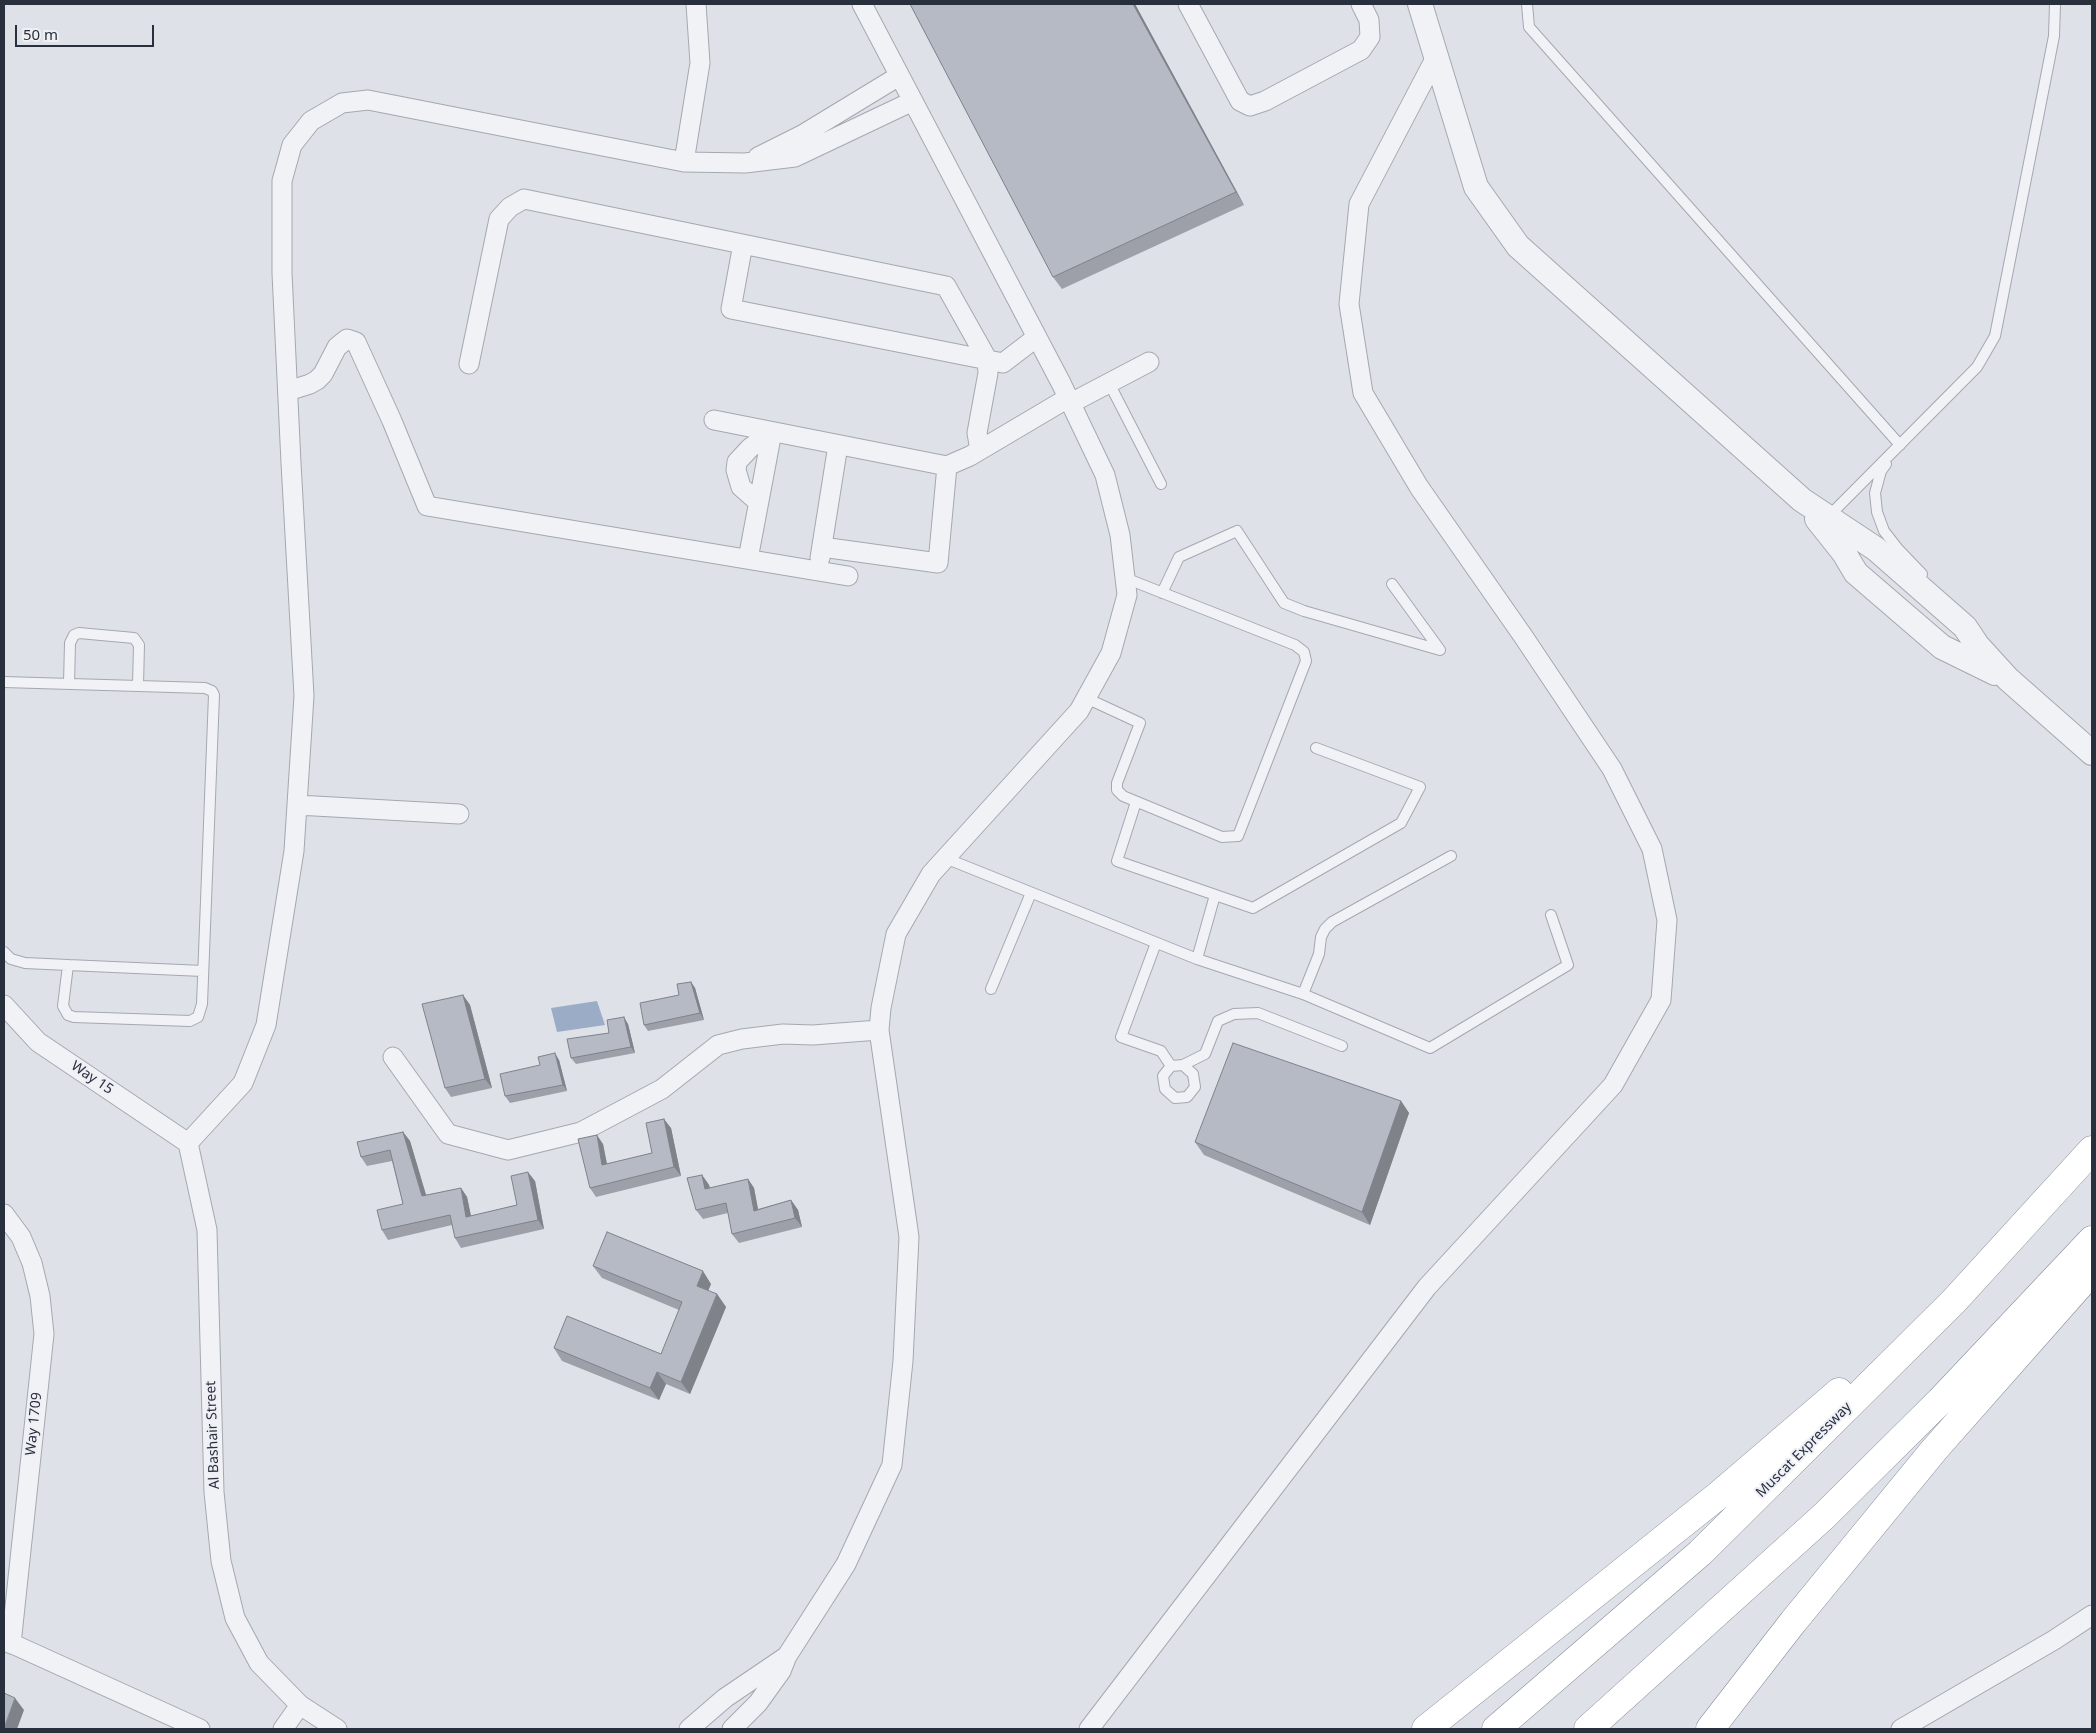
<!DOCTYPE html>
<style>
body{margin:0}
#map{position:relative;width:2096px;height:1733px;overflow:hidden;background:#dee1e7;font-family:"Noto Sans",sans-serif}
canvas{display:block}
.frame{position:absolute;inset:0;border:5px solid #282f3d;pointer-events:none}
.scale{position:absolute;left:15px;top:25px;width:139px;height:22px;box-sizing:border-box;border:2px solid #282f3d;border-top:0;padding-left:6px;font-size:15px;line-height:18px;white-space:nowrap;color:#282f3d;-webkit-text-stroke:4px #eef0f5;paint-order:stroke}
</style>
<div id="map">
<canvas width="2096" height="1733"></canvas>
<div class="frame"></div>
<div class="scale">50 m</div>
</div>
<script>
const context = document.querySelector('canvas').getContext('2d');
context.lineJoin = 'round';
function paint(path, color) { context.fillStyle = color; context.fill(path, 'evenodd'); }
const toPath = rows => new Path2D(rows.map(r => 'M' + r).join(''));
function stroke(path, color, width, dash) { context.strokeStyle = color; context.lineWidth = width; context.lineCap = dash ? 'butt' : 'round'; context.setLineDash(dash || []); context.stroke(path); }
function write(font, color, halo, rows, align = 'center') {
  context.font = font + ' "Noto Sans",sans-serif'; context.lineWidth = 4; context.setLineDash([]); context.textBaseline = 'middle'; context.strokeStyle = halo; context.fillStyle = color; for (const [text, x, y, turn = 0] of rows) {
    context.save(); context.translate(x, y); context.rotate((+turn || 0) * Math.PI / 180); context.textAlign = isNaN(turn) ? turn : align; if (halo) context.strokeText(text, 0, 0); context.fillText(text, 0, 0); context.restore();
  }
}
const water = toPath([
 [597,1001,605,1025,557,1032,551,1008]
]);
const service = toPath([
 [1527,4,1529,27,1900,445],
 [1109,383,1161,484],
 [1886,464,1881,471,1875,493,1877,512,1884,531,1898,549,1922,574],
 [1827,518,1977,367,1995,336,2054,36,2055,4],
 [1162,593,1179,557,1237,531,1284,603,1304,611,1440,650,1392,584],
 [4,682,205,688,212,691,214,695,202,1004,198,1017,190,1021,74,1017,68,1015,63,1006,68,965,25,963,11,959,4,952],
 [69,684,70,643,74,635,79,633,134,638,139,645,138,685],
 [1086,698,1140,723,1117,783,1117,790,1123,796,1222,837,1238,836,1306,661,1304,652,1295,645,1125,578],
 [1136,802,1117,861,1253,908,1401,823,1420,787,1316,748],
 [945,858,1197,959,1303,994,1430,1048,1568,965,1551,915],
 [1156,943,1121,1037,1161,1051,1171,1066],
 [1197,959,1215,895],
 [68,965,203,971],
 [991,989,1031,893],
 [1303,994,1319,954,1321,937,1325,929,1332,922,1451,856],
 [1183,1065,1205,1054,1218,1021,1234,1014,1258,1013,1342,1046],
 [1183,1065,1193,1074,1195,1087,1187,1097,1175,1098,1165,1089,1163,1076,1171,1066,1183,1065]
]);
const minor = toPath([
 [1188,4,1240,101,1250,106,1265,101,1361,50,1370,37,1369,20,1361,4],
 [758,157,802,135,899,76],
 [684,162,700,63,696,4],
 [743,244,731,309,1003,363,1037,337],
 [469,364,499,219,510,207,524,199,946,286,987,359,988,373,977,433,980,450],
 [288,391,310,384,317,380,323,374,337,347,347,339,356,342,392,421,427,506,848,576],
 [1071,403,1149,362],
 [714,420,947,466,970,456,1068,398],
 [822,547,938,563,947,466],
 [820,558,838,445],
 [748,559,772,432,750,448,737,462,736,470,741,487,758,502],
 [297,805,459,814],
 [4,1005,38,1042,188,1143],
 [393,1057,448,1134,508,1150,581,1132,662,1089,718,1045,742,1039,783,1034,813,1035,879,1030],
 [188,1143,243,1083,266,1025,294,851,304,696,291,463,282,273,282,181,292,145,311,121,342,103,368,100,684,162,745,163,795,157,913,101],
 [188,1143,207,1230,214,1492,221,1561,235,1618,259,1663,300,1705,337,1729],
 [4,1214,21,1237,32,1263,40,1296,44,1334,11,1644],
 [4,1640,200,1729],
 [283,1729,300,1705],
 [689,1729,725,1698,787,1656],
 [732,1729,758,1703,781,1671,787,1656,846,1564,892,1465,903,1361,909,1237,879,1030,881,1008,896,934,931,874,1079,711,1111,653,1127,595,1120,535,1105,475,1061,383,862,4],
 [1089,1729,1427,1287,1613,1085,1661,1000,1667,920,1652,849,1612,769,1523,636,1419,487,1363,393,1349,304,1359,204,1436,57],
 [1901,1729,2054,1640,2092,1615]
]);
const tertiary = toPath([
 [1420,4,1476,187,1518,246,1802,500,1876,549,1965,627,1977,645,2008,679,2092,753],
 [1817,519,1844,553,1856,573,1942,647,1995,673]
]);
const motorway = toPath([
 [1426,1729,1720,1494,1839,1392],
 [1496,1729,1700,1553,1954,1301,2092,1150],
 [1588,1729,1824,1516,1940,1401,2092,1240],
 [1710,1729,1793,1622,1934,1450,2092,1271]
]);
const wall = toPath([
 [910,4,1135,4,1244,205,1062,289,1053,277],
 [691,982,695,988,704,1020,648,1031,644,1025,679,995],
 [463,995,470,1005,492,1088,451,1097,445,1088],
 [628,1024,635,1053,576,1064,571,1058,609,1033],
 [559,1060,567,1091,510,1103,505,1096,540,1065],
 [1401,1101,1409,1113,1370,1225,1204,1155,1195,1142],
 [671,1128,681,1176,596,1197,590,1188,603,1144,607,1164,652,1153],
 [403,1132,410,1141,426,1195,461,1188,467,1197,471,1216,517,1205,535,1181,544,1229,461,1248,455,1238,452,1225,388,1240,382,1230,403,1204,392,1161,367,1166,361,1157],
 [702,1175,709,1185,710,1188,748,1179,754,1188,758,1209,791,1200,798,1210,802,1227,739,1243,732,1234,728,1213,703,1219,696,1210],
 [593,1266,711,1284,708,1291,717,1294,726,1307,690,1394,666,1384,659,1400,562,1361,554,1348,661,1354,679,1310,602,1278]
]);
const shadedWall = toPath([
 [1133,4,1135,4,1244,205,1236,192],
 [691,982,695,988,704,1020,700,1013],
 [463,995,470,1005,492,1088,485,1079],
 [624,1017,628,1024,635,1053,631,1047],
 [555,1053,559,1060,567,1091,563,1085],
 [1401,1101,1409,1113,1370,1225,1362,1212],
 [664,1119,671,1128,681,1176,674,1167],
 [403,1132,410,1141,429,1205,422,1196],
 [597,1135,603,1144,609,1175,602,1165],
 [528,1172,535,1181,544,1229,538,1220],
 [702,1175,709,1185,712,1198,705,1189],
 [748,1179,754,1188,760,1220,754,1211],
 [461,1188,467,1197,473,1226,466,1217],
 [791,1200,798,1210,802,1227,795,1218],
 [703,1271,711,1284,705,1298,697,1286],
 [717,1294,726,1307,690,1394,681,1382],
 [657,1372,666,1384,659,1400,650,1388],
 [15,1698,24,1710,17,1729,4,1729]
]);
const building = toPath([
 [910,4,1133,4,1236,192,1053,277,910,4],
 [691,982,700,1013,644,1025,640,1003,679,995,677,984,691,982],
 [463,995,485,1079,445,1088,422,1004,463,995],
 [624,1017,631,1047,571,1058,567,1039,609,1033,607,1020,624,1017],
 [1233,1043,1401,1101,1362,1212,1195,1142,1233,1043],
 [555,1053,563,1085,505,1096,500,1074,540,1065,538,1057,555,1053],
 [664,1119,674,1167,590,1188,578,1139,597,1135,602,1165,652,1153,646,1123,664,1119],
 [403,1132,422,1196,461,1188,466,1217,517,1205,511,1176,528,1172,538,1220,455,1238,450,1215,382,1230,377,1210,403,1204,390,1150,361,1157,357,1142,403,1132],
 [702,1175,705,1189,748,1179,754,1211,791,1200,795,1218,732,1234,726,1203,696,1210,687,1178,702,1175],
 [607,1232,703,1271,697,1286,717,1294,681,1382,657,1372,650,1388,554,1348,567,1316,661,1354,682,1302,593,1266,607,1232],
 [4,1693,15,1698,4,1728,4,1693]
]);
const streetNames = [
 ["Way 15",92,1078,34],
 ["Way 1709",34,1424,-84],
 ["Al Bashair Street",213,1435,-92],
 ["Muscat Expressway",1804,1450,-45]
];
paint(water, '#9badc6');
stroke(service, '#a4a8b1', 12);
stroke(minor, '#a4a8b1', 21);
stroke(tertiary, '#a4a8b1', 26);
stroke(motorway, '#868e9d', 29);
stroke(service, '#f1f2f6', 10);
stroke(minor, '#f1f2f6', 19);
stroke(tertiary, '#f1f2f6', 24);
stroke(motorway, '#fff', 28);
paint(wall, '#9da0a9');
paint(shadedWall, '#7f8289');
paint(building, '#b6bac4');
stroke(building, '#7f8289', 1);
write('14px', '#282f3d', '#eef0f5', streetNames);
</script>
